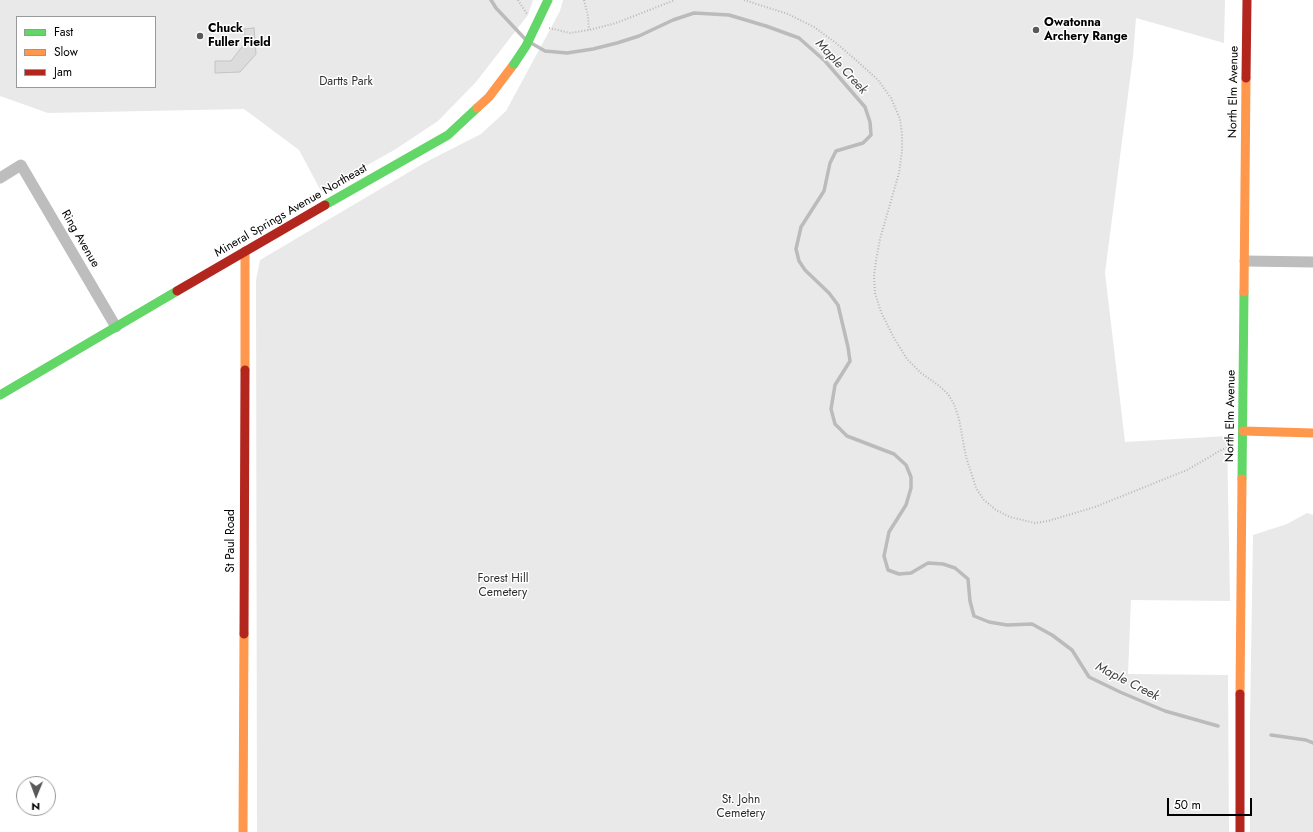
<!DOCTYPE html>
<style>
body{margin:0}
#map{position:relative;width:1313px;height:832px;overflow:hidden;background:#fff;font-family:Jost,sans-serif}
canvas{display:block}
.legend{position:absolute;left:16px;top:16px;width:140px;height:72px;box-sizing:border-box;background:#fff;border:1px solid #999;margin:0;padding:5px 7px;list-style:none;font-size:12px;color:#000}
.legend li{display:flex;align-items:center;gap:8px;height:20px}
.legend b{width:20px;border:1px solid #999}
.north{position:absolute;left:16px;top:776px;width:40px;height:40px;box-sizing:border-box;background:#fff;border:1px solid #999;border-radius:50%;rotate:181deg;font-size:11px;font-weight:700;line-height:16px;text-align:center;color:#000}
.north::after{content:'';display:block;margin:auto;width:14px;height:18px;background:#595959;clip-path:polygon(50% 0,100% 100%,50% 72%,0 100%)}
.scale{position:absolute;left:1167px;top:798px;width:85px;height:18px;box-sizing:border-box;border:2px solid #000;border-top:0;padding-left:5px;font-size:12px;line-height:14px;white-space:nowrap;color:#000;-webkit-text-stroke:3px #fff;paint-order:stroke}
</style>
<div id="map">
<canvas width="1313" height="832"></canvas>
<ul class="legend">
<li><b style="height:5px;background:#63d668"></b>Fast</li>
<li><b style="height:5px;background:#ff974d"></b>Slow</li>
<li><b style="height:5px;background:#b3261e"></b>Jam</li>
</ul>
<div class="north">N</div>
<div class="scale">50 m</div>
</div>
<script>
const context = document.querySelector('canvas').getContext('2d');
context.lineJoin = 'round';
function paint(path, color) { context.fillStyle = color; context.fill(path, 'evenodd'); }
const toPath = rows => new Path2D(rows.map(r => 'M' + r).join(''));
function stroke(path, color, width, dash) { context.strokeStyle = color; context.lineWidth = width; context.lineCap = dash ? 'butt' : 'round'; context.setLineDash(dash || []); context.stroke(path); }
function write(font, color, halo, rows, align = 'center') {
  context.font = font + ' Jost,sans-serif'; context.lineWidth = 3; context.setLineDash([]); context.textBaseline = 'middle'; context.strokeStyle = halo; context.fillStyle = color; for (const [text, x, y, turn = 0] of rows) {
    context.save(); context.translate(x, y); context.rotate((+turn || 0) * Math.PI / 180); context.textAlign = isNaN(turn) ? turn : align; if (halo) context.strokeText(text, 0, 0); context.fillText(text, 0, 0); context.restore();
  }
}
const green = toPath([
 [0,0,533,0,528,15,476,82,438,121,396,149,321,191,299,150,244,109,48,113,0,96],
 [17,17,155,17,155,87,17,87],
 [563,0,1225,0,1224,43,1136,18,1133,56,1105,273,1125,442,1227,436,1230,601,1131,600,1128,674,1228,675,1229,832,257,832,256,280,260,260,426,162,481,134,506,111,560,11],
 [1307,513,1313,515,1313,832,1250,832,1250,721,1253,535,1287,524]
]);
const stream = toPath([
 [491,0,496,8,526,40],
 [531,43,545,51,567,53,593,49,617,43,639,36,673,20,694,13,729,15,766,26,799,38,825,61,865,107,870,122,871,135,863,143,836,151,830,163,824,191,801,227,796,249,799,261,805,270,829,293,838,305,848,347,850,361,835,385,831,409,835,424,847,436,894,454,906,465,911,477,911,488,906,505,889,532,884,556,888,570,899,574,911,573,928,563,943,564,955,568,968,579,970,601,974,616,989,622,1007,625,1032,624,1052,635,1072,650,1089,677,1120,692,1165,711,1218,726],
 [1271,735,1306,740,1313,743]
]);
const building = toPath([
 [254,28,256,54,240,72,215,73,215,61,231,61,245,43,244,29,254,28]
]);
const path = toPath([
 [518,0,527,14],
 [584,0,588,16,589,30],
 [744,0,788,14,814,27,836,43,857,61,878,80,891,98,900,119,902,134,902,151,899,173,880,239,876,261,874,276,875,293,881,312,894,338,907,359,921,373,938,385,948,394,954,404,959,419,966,457,972,475,976,488,984,500,996,510,1010,517,1035,523,1048,521,1095,507,1187,470,1223,449,1230,447],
 [549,28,570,33,589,30,616,23,675,0]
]);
const street = toPath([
 [0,178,21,165,116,327],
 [1245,261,1313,262]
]);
const fast = toPath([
 [325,205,448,135,477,108],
 [0,395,177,291],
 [1242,479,1244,292]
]);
const slow = toPath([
 [477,108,489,97,514,64],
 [1244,292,1246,78],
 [245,370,245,251],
 [1243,431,1313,433],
 [1240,694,1242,479],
 [243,832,244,634]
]);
const jam = toPath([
 [1246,78,1247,0],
 [177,291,325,205],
 [244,634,245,370],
 [1240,694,1240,832]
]);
const fastBridge = toPath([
 [514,64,526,46,548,0]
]);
const markers = [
 [1036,30,4,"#595959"],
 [200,36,4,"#595959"]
];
const poiNames = [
 ["Owatonna",1044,23],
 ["Archery Range",1044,37],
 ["Chuck",208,29],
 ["Fuller Field",208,43]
];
const parkNames = [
 ["Dartts Park",346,82],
 ["Forest Hill",503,579],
 ["Cemetery",503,593],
 ["St. John",741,800],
 ["Cemetery",741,814]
];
const streetNames = [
 ["North Elm Avenue",1234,92,-89],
 ["Mineral Springs Avenue Northeast",291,211,-30],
 ["Ring Avenue",80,239,60],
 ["North Elm Avenue",1231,416,-89],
 ["St Paul Road",231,541,-90]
];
const waterNames = [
 ["Maple Creek",841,67,47],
 ["Maple Creek",1127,682,27]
];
paint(green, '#e9e9e9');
stroke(stream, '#bbb', 3.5);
paint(building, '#dcdcdc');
stroke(building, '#c4c4c4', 1);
stroke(path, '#b8b8b8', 2, [1, 2]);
stroke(street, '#bdbdbd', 11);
stroke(fast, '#63d668', 9);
stroke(slow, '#ff974d', 9);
stroke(jam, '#b3261e', 9);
stroke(fastBridge, '#63d668', 9);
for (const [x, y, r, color] of markers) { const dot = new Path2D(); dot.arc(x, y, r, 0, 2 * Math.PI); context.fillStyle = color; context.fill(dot); stroke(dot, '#fff', 1.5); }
write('bold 12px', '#000', '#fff', poiNames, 'left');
write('12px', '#2e2e2e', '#fff', parkNames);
write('12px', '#000', '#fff', streetNames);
write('italic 13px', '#3f3f3f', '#fff', waterNames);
</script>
